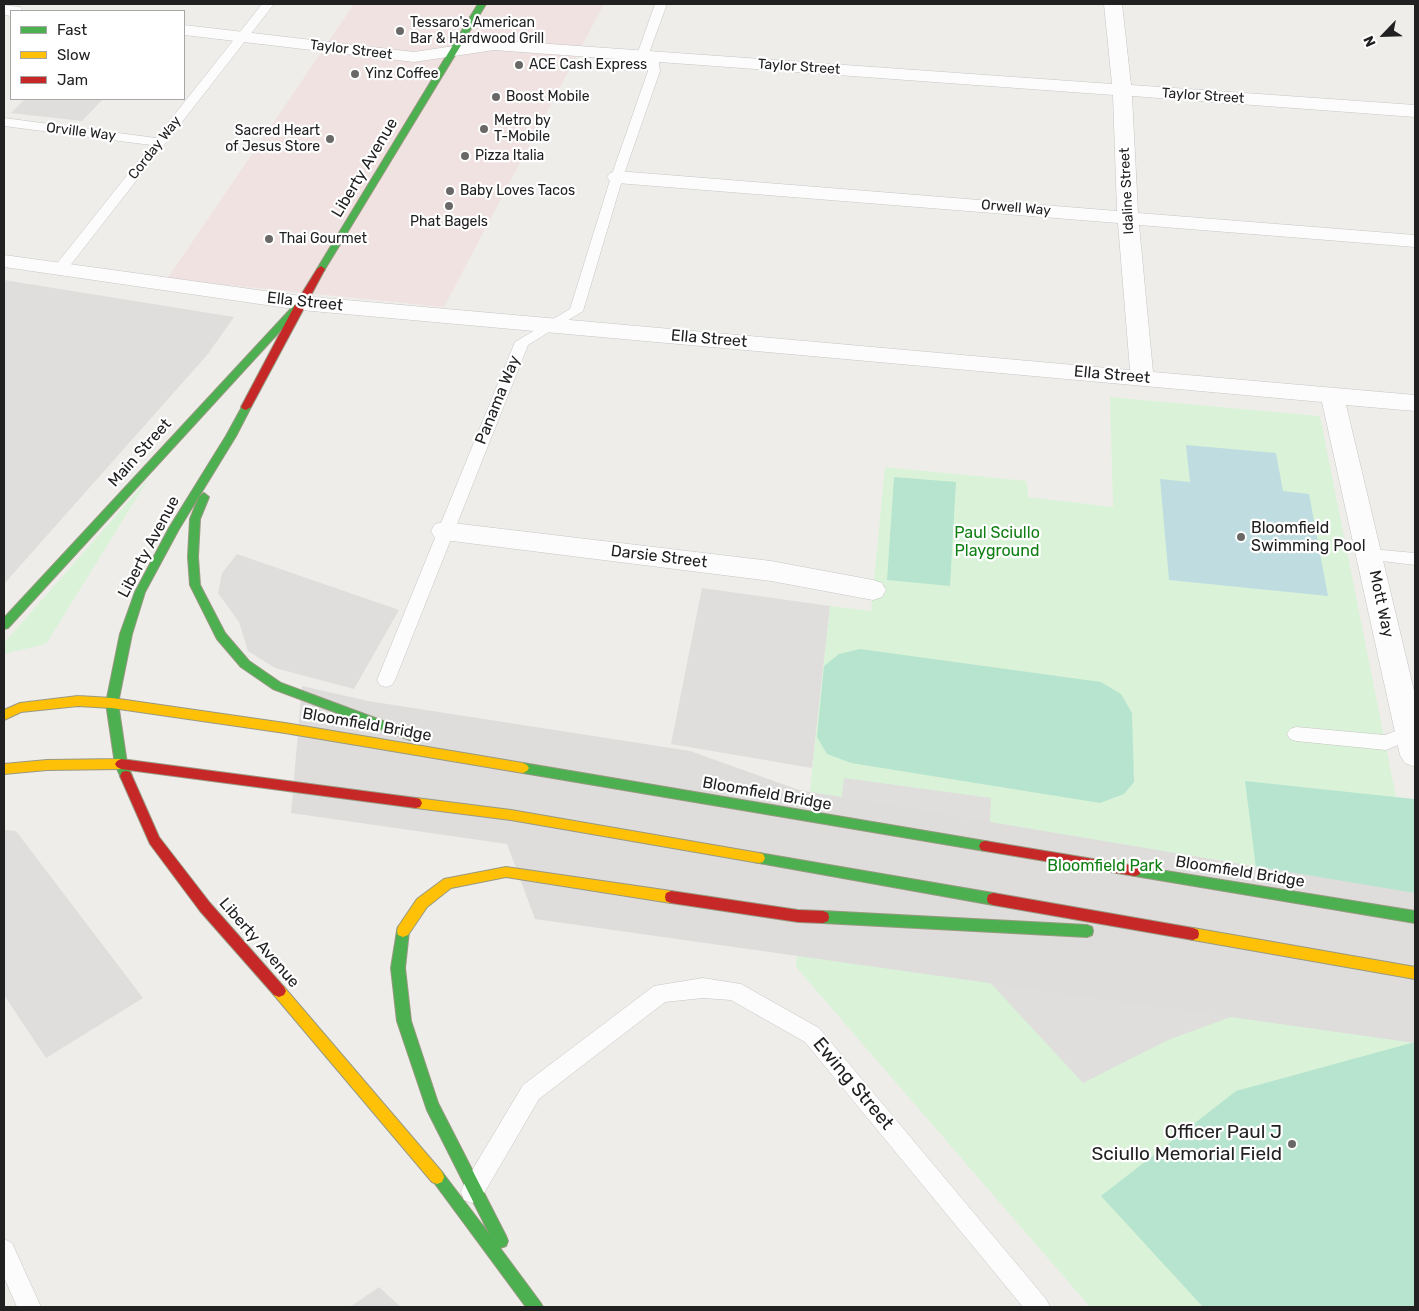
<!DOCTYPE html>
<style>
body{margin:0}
#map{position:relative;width:1419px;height:1311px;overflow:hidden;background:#efedea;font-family:Rubik,sans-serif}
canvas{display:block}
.frame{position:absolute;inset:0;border:5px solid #212121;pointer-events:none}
.legend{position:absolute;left:10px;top:10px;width:175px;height:90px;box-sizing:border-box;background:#fff;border:1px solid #a6a6a6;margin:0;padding:6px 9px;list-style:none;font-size:15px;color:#212121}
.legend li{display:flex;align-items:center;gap:10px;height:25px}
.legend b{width:25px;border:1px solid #a6a6a6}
.north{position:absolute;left:1359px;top:10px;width:50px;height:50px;-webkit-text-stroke:4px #fff;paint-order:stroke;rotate:246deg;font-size:14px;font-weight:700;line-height:20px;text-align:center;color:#212121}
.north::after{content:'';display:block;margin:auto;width:18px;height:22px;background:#212121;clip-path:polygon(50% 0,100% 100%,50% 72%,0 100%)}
</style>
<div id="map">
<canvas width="1419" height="1311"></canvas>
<div class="frame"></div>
<ul class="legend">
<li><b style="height:6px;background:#4caf50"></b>Fast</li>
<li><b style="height:6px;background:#ffc107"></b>Slow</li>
<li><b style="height:6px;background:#c62828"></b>Jam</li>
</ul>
<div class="north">N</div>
</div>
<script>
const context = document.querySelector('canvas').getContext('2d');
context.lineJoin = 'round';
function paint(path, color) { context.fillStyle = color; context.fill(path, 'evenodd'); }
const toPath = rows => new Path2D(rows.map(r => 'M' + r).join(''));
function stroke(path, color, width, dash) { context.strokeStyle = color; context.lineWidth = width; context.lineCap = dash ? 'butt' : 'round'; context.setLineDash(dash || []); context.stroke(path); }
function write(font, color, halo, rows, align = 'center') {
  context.font = font + ' Rubik,sans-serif'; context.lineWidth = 4.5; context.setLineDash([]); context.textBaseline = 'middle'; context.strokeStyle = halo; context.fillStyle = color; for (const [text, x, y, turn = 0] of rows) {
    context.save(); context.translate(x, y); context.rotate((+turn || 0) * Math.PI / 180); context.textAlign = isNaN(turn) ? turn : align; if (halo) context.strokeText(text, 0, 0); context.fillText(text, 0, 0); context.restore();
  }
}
const commercial = toPath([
 [354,4,604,4,444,307,167,279]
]);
const park = toPath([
 [1110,397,1320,416,1396,797,1414,799,1415,806,1415,1307,1090,1307,796,967,812,768,830,606,871,611,885,467,1027,481,1028,497,1113,507],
 [149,478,46,644,4,654,4,643]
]);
const pitch = toPath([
 [894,477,956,482,950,586,887,580],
 [860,649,1101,682,1121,694,1132,713,1134,782,1124,794,1100,803,851,763,827,754,817,737,824,666,839,654],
 [1245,781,1414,799,1415,893,1257,876],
 [1415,1042,1415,1307,1203,1307,1101,1196,1236,1091]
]);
const parking = toPath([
 [25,99,103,99,82,121,11,113],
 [4,280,234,317,208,354,4,584],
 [237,554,399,610,354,689,275,668,248,651,239,622,218,593,222,573],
 [702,588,830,606,812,768,671,744],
 [844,778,991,798,984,974,1343,976,1168,1040,1083,1083,983,975,824,951],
 [4,830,16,831,143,998,46,1058,4,995],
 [379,1287,401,1307,350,1307]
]);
const water = toPath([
 [1186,445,1276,453,1283,491,1309,494,1328,596,1169,580,1160,479,1190,482]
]);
const pier = toPath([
 [302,686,368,701,690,751,799,790,1415,893,1415,1043,535,919,507,844,291,813]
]);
const lane = toPath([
 [262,4,274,4,65,272,55,272,53,269,55,266,151,145,4,126,4,118,156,138,262,4],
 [655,4,667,4,649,53,656,54,658,56,660,71,623,177,583,311,528,345,395,680,392,685,386,687,380,685,377,680,515,342,570,309,611,177,648,71,646,58,639,57,637,55,655,4],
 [1371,549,1415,553,1415,565,1365,559,1363,555,1365,551,1371,549],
 [1409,726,1415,728,1415,738,1386,750,1296,741,1290,739,1287,734,1290,729,1296,727,1385,735,1409,726],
 [703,978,741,984,819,1028,1046,1299,1050,1307,1023,1307,805,1042,731,1000,703,998,665,1002,539,1099,480,1200,472,1203,464,1200,461,1192,464,1184,523,1085,654,986,703,978],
 [4,1239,12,1243,41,1307,17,1307,4,1277,4,1239]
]);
const street = toPath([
 [1104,4,1122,4,1131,85,1415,105,1415,117,1132,96,1138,213,1415,235,1415,247,1139,225,1153,372,1415,395,1415,411,1346,405,1415,695,1415,767,1405,763,1400,755,1322,402,301,310,4,267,4,255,301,296,1130,370,1118,223,617,183,610,181,607,177,610,173,617,171,1117,211,1113,95,494,50,414,62,184,35,184,25,414,52,494,40,1112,84,1104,4],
 [4,5,20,7,23,11,11,11,11,16,4,15,4,5],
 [444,522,771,561,873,580,882,583,886,590,882,597,873,600,771,581,444,540,435,538,431,531,435,524,444,522]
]);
const fast = toPath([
 [478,4,486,4,325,269,324,271,318,271,317,269,478,4],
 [301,300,306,303,304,305,8,628,4,629,4,618,298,301,301,300],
 [246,404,251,407,236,436,179,529,145,592,132,634,118,703,127,764,132,776,130,780,126,781,122,780,115,764,106,703,120,634,135,592,169,528,226,436,243,405,246,404],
 [204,493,209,497,200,519,198,557,200,585,225,633,249,661,281,683,418,734,420,737,418,740,410,740,273,689,241,667,217,639,190,585,188,557,190,519,199,497,204,493],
 [523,763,985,841,989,842,991,846,989,850,985,851,523,773,519,771,517,768,519,765,523,763],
 [759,853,993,893,998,895,999,899,998,903,993,905,759,863,755,862,753,858,755,854,759,853],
 [1135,866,1415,911,1415,923,1135,876,1131,875,1129,871,1131,867,1135,866],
 [823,911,1087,925,1092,927,1093,931,1092,935,1087,937,823,923,818,921,817,917,818,913,823,911],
 [403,925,408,927,409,931,405,968,411,1021,438,1103,506,1236,508,1241,506,1246,500,1248,540,1302,543,1307,526,1307,430,1177,432,1172,437,1170,442,1172,490,1235,427,1110,397,1021,391,968,397,931,398,927,403,925]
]);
const slow = toPath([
 [78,696,112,698,285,723,523,763,527,765,529,768,527,771,523,773,285,733,112,708,78,706,21,712,4,720,4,710,20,703,78,696],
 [121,759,125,761,127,764,125,767,121,769,47,770,4,774,4,764,47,760,121,759],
 [416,798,511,810,759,853,763,854,765,858,763,862,759,863,511,820,416,808,412,807,410,803,412,799,416,798],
 [506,867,671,891,676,893,677,897,676,901,671,903,506,877,451,888,427,907,408,935,403,937,398,935,397,931,398,927,417,899,444,879,506,867],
 [1193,928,1415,967,1415,979,1193,940,1188,938,1187,934,1188,930,1193,928],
 [279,985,284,987,442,1172,444,1177,442,1182,437,1184,432,1182,274,995,272,991,274,987,279,985]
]);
const jam = toPath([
 [321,266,325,269,251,407,246,410,243,409,241,407,296,303,317,269,321,266],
 [121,759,416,798,420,799,422,803,420,807,416,808,121,769,117,767,115,764,117,761,121,759],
 [126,771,130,772,132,776,159,837,210,903,284,987,286,991,284,995,279,997,274,995,200,911,150,844,120,776,122,772,126,771],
 [985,841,1135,866,1139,867,1141,871,1139,875,1135,876,985,851,981,850,979,846,981,842,985,841],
 [671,891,798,910,823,911,828,913,829,917,828,921,823,923,798,922,671,903,666,901,665,897,666,893,671,891],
 [993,893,1193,928,1198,930,1199,934,1198,938,1193,940,993,905,988,903,987,899,988,895,993,893]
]);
const markers = [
 [400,31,5,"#696867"],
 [519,65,5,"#696867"],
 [355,74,5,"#696867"],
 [496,97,5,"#696867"],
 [484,129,5,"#696867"],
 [330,139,5,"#696867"],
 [465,156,5,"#696867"],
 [450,191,5,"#696867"],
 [449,206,5,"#696867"],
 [269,239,5,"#696867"],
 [1241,537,5,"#696867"],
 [1292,1144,5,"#696867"]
];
const farPoinames = [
 ["Tessaro's American",410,23],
 ["Bar & Hardwood Grill",410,39],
 ["ACE Cash Express",529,65],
 ["Yinz Coffee",365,74],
 ["Boost Mobile",506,97],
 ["Metro by",494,121],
 ["T-Mobile",494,137],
 ["Sacred Heart",320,131,"right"],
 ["of Jesus Store",320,147,"right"],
 ["Pizza Italia",475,156],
 ["Baby Loves Tacos",460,191],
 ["Phat Bagels",449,222,"center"],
 ["Thai Gourmet",279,239]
];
const farStreetnames = [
 ["Taylor Street",351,50,7],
 ["Taylor Street",799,67,4],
 ["Taylor Street",1203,96,4],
 ["Orville Way",81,132,7],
 ["Corday Way",155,148,-52],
 ["Idaline Street",1127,191,-93],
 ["Orwell Way",1016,208,5]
];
const streetNames = [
 ["Liberty Avenue",365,168,-59],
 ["Ella Street",305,302,6],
 ["Ella Street",709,339,5],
 ["Ella Street",1112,375,5],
 ["Panama Way",498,400,-68],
 ["Main Street",140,453,-48],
 ["Liberty Avenue",149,547,-62],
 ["Darsie Street",659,557,7],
 ["Mott Way",1381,604,78],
 ["Bloomfield Bridge",367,725,10],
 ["Bloomfield Bridge",767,794,10],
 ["Bloomfield Bridge",1240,872,9],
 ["Liberty Avenue",259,943,49]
];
const poiNames = [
 ["Bloomfield",1251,528],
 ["Swimming Pool",1251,546]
];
const parkNames = [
 ["Paul Sciullo",997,533],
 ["Playground",997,551],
 ["Bloomfield Park",1105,866]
];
const nearStreetnames = [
 ["Ewing Street",853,1084,50]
];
const nearPoinames = [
 ["Officer Paul J",1282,1133],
 ["Sciullo Memorial Field",1282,1155]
];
paint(commercial, '#f0e2e1');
paint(park, '#daf3d8');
paint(pitch, '#b7e4cf');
paint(parking, '#dfdedd');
paint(water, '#bfdce1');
paint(pier, '#dedddc');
stroke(lane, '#c6c5c4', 1);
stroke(street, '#c6c5c4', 1);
stroke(fast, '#999982', 2);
stroke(slow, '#999982', 2);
stroke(jam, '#999982', 2);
paint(lane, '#fdfcfc');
paint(street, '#fdfcfc');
paint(fast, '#4caf50');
paint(slow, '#ffc107');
paint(jam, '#c62828');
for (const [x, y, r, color] of markers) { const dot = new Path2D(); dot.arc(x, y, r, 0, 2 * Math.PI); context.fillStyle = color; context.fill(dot); stroke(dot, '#fff', 2); }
write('14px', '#212121', '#fff', farPoinames, 'left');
write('14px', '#212121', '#fff', farStreetnames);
write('16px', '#212121', '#fff', streetNames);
write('16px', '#212121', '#fff', poiNames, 'left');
write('16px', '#0f7f13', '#fff', parkNames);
write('19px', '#212121', '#fff', nearStreetnames);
write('19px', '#212121', '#fff', nearPoinames, 'right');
</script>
